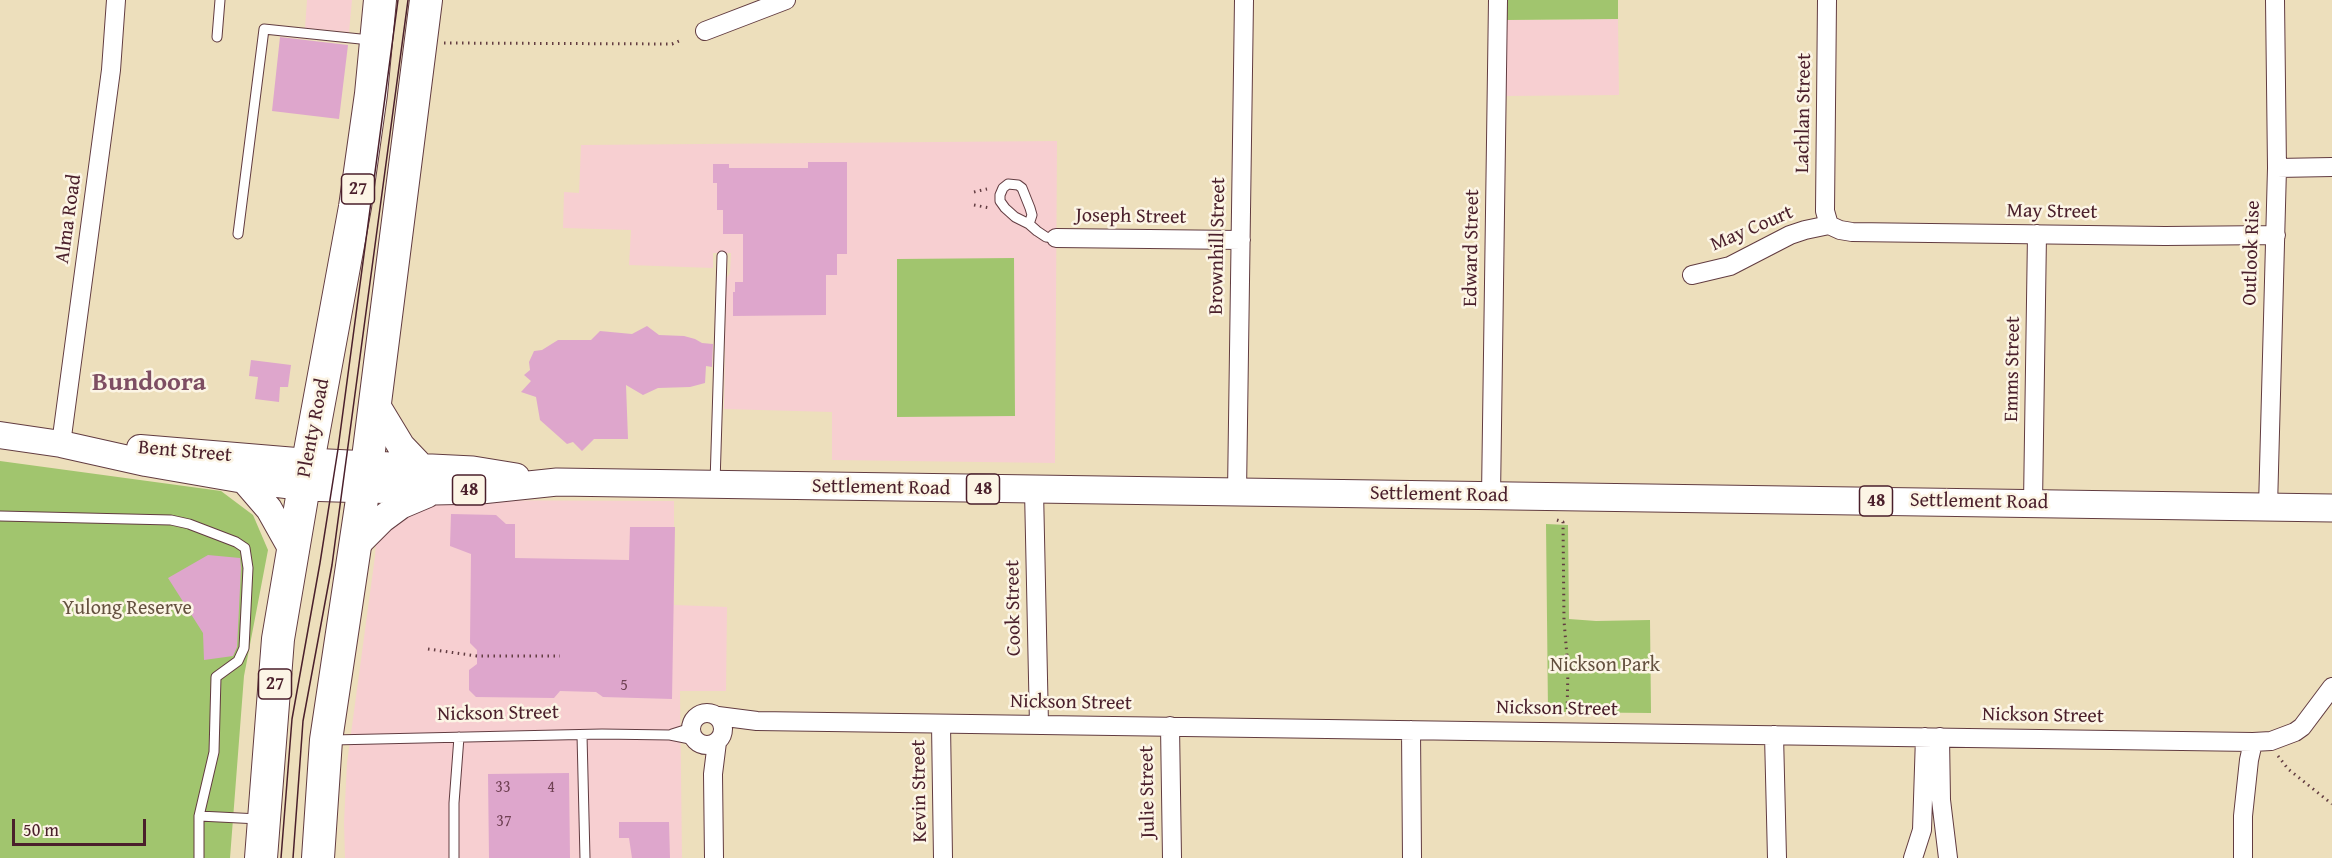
<!DOCTYPE html>
<style>
body{margin:0}
#map{position:relative;width:2332px;height:858px;overflow:hidden;background:#eddfbc;font-family:"Gentium Book Plus",serif}
canvas{display:block}
.scale{position:absolute;left:12px;top:819px;width:134px;height:27px;box-sizing:border-box;border:3px solid #4a1f2b;border-top:0;padding-left:8px;font-size:18px;line-height:21px;white-space:nowrap;color:#4a1f2b;-webkit-text-stroke:4px #fcf5e5;paint-order:stroke}
</style>
<div id="map">
<canvas width="2332" height="858"></canvas>
<div class="scale">50 m</div>
</div>
<script>
const context = document.querySelector('canvas').getContext('2d');
context.lineJoin = 'round';
function paint(path, color) { context.fillStyle = color; context.fill(path, 'evenodd'); }
const toPath = rows => new Path2D(rows.map(r => 'M' + r).join(''));
function stroke(path, color, width, dash) { context.strokeStyle = color; context.lineWidth = width; context.lineCap = dash ? 'butt' : 'round'; context.setLineDash(dash || []); context.stroke(path); }
function write(font, color, halo, rows, align = 'center') {
  context.font = font + ' "Gentium Book Plus",serif'; context.lineWidth = 5; context.setLineDash([]); context.textBaseline = 'middle'; context.strokeStyle = halo; context.fillStyle = color; for (const [text, x, y, turn = 0] of rows) {
    context.save(); context.translate(x, y); context.rotate((+turn || 0) * Math.PI / 180); context.textAlign = isNaN(turn) ? turn : align; if (halo) context.strokeText(text, 0, 0); context.fillText(text, 0, 0); context.restore();
  }
}
const built = toPath([
 [307,0,352,0,349,32,305,28],
 [1618,19,1619,95,1506,96,1506,20],
 [1057,141,1055,463,832,460,832,412,724,409,726,279,730,273,731,253,713,253,713,268,629,265,631,230,563,228,564,192,579,193,581,145],
 [435,500,674,501,674,605,727,607,726,691,680,691,682,858,345,858,344,822,347,763,375,556,377,527]
]);
const green = toPath([
 [1505,0,1618,0,1618,19,1506,20],
 [1014,258,1015,416,897,417,897,259],
 [0,461,221,491,253,515,268,550,244,676,230,858,0,858],
 [1546,524,1568,525,1569,619,1596,621,1650,620,1651,713,1548,712]
]);
const building = toPath([
 [280,37,348,45,339,119,272,111],
 [808,162,847,162,847,254,837,254,837,275,826,275,826,315,733,316,733,292,735,292,735,282,743,282,743,234,723,234,723,210,717,210,717,183,713,183,713,164,729,164,729,168,808,168],
 [647,326,659,335,684,336,695,339,702,343,713,344,712,367,706,366,705,383,690,387,658,388,643,395,626,385,628,439,594,439,582,451,573,442,567,444,540,420,536,397,521,392,531,381,524,375,530,370,529,362,534,351,542,350,558,340,591,340,600,331,632,334],
 [251,360,291,365,288,387,280,387,279,402,255,399,258,377,249,376],
 [451,514,496,515,506,524,515,524,515,558,629,560,630,527,675,527,672,699,603,697,596,692,560,691,554,698,476,697,469,690,469,670,477,664,477,650,470,643,471,554,450,546],
 [208,555,240,558,241,568,237,647,233,656,204,660,203,633,168,578],
 [569,773,570,858,489,858,488,774],
 [619,822,669,822,670,858,632,858,629,838,619,838]
]);
const path = toPath([
 [444,43,672,44,679,41],
 [974,192,987,189],
 [974,205,990,208],
 [1557,520,1563,522,1564,621,1568,668,1567,714],
 [428,649,477,656,560,656],
 [2278,756,2288,769,2332,804]
]);
const lane = toPath([
 [217,37,220,0],
 [1029,224,1032,215,1030,208,1022,188,1018,185,1008,184,1003,188,1000,195,1000,201,1005,208,1015,217,1029,224,1037,231,1046,237,1056,238],
 [238,234,264,29,370,40],
 [715,483,722,256],
 [0,516,171,520,189,524,236,542,245,548,248,568,244,648,238,661,216,677,214,752,199,816,259,819],
 [672,734,691,728],
 [582,735,585,858],
 [332,740,602,734,670,735,695,740],
 [199,858,199,816],
 [454,858,454,803,459,737]
]);
const street = toPath([
 [1827,0,1825,211,1829,225],
 [705,31,786,0],
 [2277,168,2332,167],
 [1829,225,1840,230,1852,232,2165,236,2276,235],
 [1056,238,1241,240],
 [1692,275,1730,266,1790,235,1805,230,1829,225],
 [61,444,111,70,116,0],
 [1034,490,1039,725],
 [1237,492,1244,0],
 [1491,496,1498,0],
 [2033,503,2037,234],
 [2268,507,2277,168,2275,0],
 '691 729a16 16 0 1 1 32 0a16 16 0 1 1-32 0Z',
 [718,716,757,721,2253,742,2271,741,2295,732,2302,727,2332,687],
 [941,724,943,858],
 [1170,726,1172,858],
 [1411,730,1412,858],
 [1774,735,1777,858],
 [1940,737,1941,800,1948,858],
 [714,858,713,774,717,742],
 [1913,858,1922,830,1925,737],
 [2243,858,2243,816,2249,760,2253,742]
]);
const secondary = toPath([
 [0,435,61,444,146,463,244,480,303,487],
 [140,448,308,462],
 [244,480,269,509,292,550]
]);
const primary = toPath([
 [375,403,401,446,422,468],
 [308,462,473,470,516,477],
 [303,487,434,491,481,490,557,482,2332,508],
 [354,547,382,519,401,505,427,494]
]);
const highway = toPath([
 [261,858,278,639,308,462,355,207,371,94,380,0],
 [318,858,326,740,367,466,426,0]
]);
const tram = toPath([
 [281,858,292,719,320,563,338,449,398,0],
 [293,858,303,721,332,565,408,0]
]);
const numberNames = [
 ["5",624,686],
 ["33",503,788],
 ["4",551,788],
 ["37",504,822]
];
const shields = [
 [358,189,33],
 [983,489,33],
 [469,490,33],
 [1876,501,33],
 [275,684,33]
];
const shieldNames = [
 ["27",358,189],
 ["48",983,489],
 ["48",469,490],
 ["48",1876,501],
 ["27",275,684]
];
const streetNames = [
 ["Lachlan Street",1804,113,-89],
 ["May Street",2052,212,1],
 ["Joseph Street",1131,217,1],
 ["Alma Road",69,219,-82],
 ["May Court",1752,229,-23],
 ["Brownhill Street",1218,246,-89],
 ["Edward Street",1472,248,-89],
 ["Outlook Rise",2252,253,-88],
 ["Emms Street",2013,369,-89],
 ["Plenty Road",314,428,-79],
 ["Bent Street",185,452,5],
 ["Settlement Road",881,488,1],
 ["Settlement Road",1439,495,1],
 ["Settlement Road",1979,502,1],
 ["Cook Street",1014,608,-91],
 ["Nickson Street",1071,703,1],
 ["Nickson Street",1557,709,1],
 ["Nickson Street",498,714,-1],
 ["Nickson Street",2043,716,1],
 ["Kevin Street",920,791,-91],
 ["Julie Street",1148,792,-91]
];
const parkNames = [
 ["Yulong Reserve",127,609],
 ["Nickson Park",1605,666]
];
const districtNames = [
 ["Bundoora",149,383]
];
paint(built, '#f7cfd1');
paint(green, '#a1c56e');
paint(building, '#dea6cc');
stroke(lane, '#623c41', 11);
stroke(street, '#623c41', 20);
stroke(secondary, '#623c41', 28);
stroke(primary, '#623c41', 29);
stroke(highway, '#623c41', 34);
stroke(path, '#623c41', 3, [1.5, 4.5]);
stroke(lane, '#fff', 9);
stroke(street, '#fff', 18);
stroke(secondary, '#fff', 26);
stroke(primary, '#fff', 27);
stroke(highway, '#fff', 32);
stroke(tram, '#4a1f2b', 1.5);
write('16px', '#6f4153', null, numberNames);
for (const [x, y, w] of shields) { const box = new Path2D(); box.roundRect(x - w / 2, y - 15, w, 30, 4.5); context.fillStyle = '#fcf5e5'; context.fill(box); stroke(box, '#4a1f2b', 1.5); }
write('bold 18px', '#4a1f2b', null, shieldNames);
write('20px', '#4a1f2b', '#fcf5e5', streetNames);
write('20px', '#64513f', '#fcf5e5', parkNames);
write('bold 26px', '#7e4e63', '#fcf5e5', districtNames);
</script>
